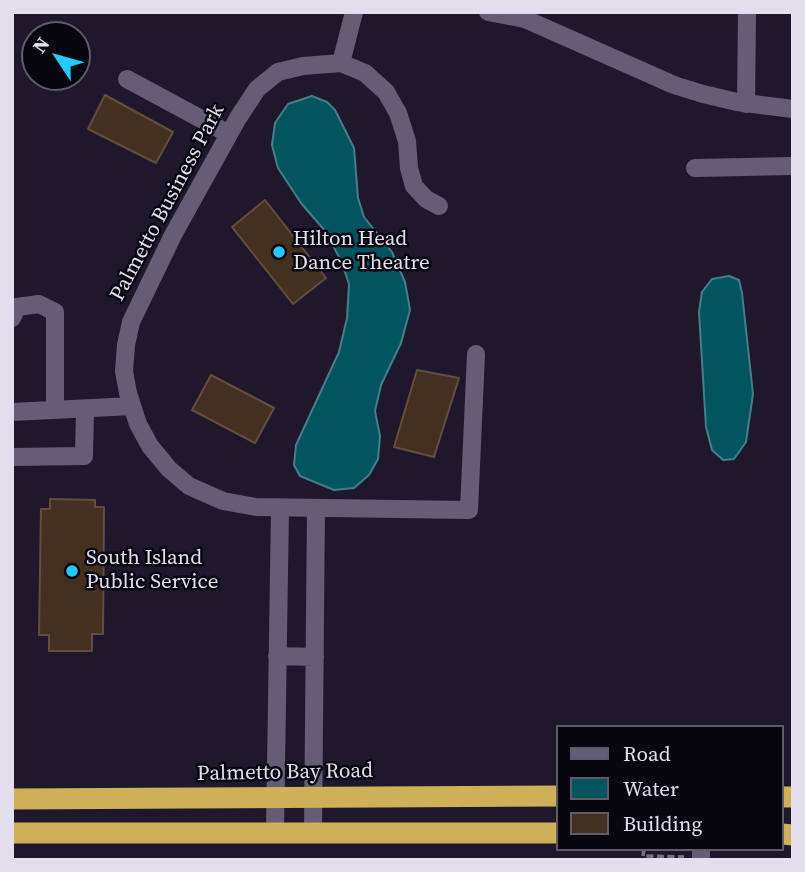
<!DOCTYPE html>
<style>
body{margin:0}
#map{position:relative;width:805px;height:872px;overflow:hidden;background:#1f182d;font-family:"Source Serif 4",serif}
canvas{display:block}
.frame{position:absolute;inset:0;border:14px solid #e2deec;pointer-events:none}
.legend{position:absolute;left:556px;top:725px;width:228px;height:126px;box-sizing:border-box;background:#08060e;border:2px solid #5f5c67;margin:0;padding:9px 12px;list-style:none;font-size:21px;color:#e2deec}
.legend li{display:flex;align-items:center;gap:14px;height:35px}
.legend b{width:35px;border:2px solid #5f5c67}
.north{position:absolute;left:21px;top:21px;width:70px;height:70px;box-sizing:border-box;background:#08060e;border:2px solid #5f5c67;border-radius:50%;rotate:306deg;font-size:19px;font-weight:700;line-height:28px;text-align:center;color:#e2deec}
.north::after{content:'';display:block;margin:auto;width:24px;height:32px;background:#24c9fe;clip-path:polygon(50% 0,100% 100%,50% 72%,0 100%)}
</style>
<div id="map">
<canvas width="805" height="872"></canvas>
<div class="frame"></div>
<ul class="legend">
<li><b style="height:9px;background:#655d76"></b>Road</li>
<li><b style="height:19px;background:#02555f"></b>Water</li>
<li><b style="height:19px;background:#443020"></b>Building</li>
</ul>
<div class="north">N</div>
</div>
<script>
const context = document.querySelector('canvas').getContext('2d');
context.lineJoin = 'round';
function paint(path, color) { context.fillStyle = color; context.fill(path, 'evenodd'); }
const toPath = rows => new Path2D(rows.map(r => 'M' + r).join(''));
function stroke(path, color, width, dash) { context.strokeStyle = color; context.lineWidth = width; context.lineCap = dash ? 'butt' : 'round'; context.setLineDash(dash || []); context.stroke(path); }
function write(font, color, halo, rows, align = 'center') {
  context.font = font + ' "Source Serif 4",serif'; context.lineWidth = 5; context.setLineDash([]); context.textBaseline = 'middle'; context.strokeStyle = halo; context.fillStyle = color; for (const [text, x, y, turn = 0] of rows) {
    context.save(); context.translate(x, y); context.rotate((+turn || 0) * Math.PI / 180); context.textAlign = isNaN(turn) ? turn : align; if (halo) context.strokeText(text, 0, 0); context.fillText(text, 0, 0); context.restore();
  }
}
const water = toPath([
 [312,96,327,102,335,110,354,148,358,198,364,217,392,252,405,282,410,310,401,343,381,385,375,411,380,436,378,459,369,475,354,488,334,490,300,476,294,465,296,445,339,352,347,318,349,284,342,263,326,232,301,203,278,168,272,145,275,123,288,104,312,96],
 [729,276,739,280,742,293,753,394,746,442,734,459,723,460,712,450,706,427,699,312,702,292,712,279,729,276]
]);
const building = toPath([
 [105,95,173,132,156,163,88,129,105,95],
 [265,200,326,278,293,304,232,227,265,200],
 [417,370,459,378,434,457,394,447,417,370],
 [211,375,274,408,255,443,192,410,211,375],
 [50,499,95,500,95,507,104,507,103,634,92,634,92,651,49,651,49,635,39,635,41,509,50,509,50,499]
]);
const path = toPath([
 [644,849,643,856,684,857]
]);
const minor = toPath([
 [488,12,525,19,674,85,703,94,737,102,793,109],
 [341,63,354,12],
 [127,79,229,134],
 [746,104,747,12],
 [695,168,793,166],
 [439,206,426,199,414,186,409,168,407,141,398,113,386,92,365,73,341,63,303,66,278,72,257,89,238,118,173,235,131,322,126,345,124,371,128,393,138,424,150,446,169,469,189,486,223,501,256,507,469,510,476,354],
 [12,318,17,307,39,304,55,312,55,410],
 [12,412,132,406],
 [12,457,84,456,85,409],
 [277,656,315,657],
 [275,832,280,508],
 [313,832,316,508],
 [701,860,701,849]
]);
const highway = toPath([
 [782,797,793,797],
 [12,799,558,796],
 [12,833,558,833],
 [782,834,793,835]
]);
const markers = [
 [279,252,7,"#24c9fe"],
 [72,571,7,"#24c9fe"]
];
const streetNames = [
 ["Palmetto Business Park",168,203,-62],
 ["Palmetto Bay Road",285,773,-1]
];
const poiNames = [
 ["Hilton Head",293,240],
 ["Dance Theatre",293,264],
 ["South Island",86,559],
 ["Public Service",86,583]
];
paint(water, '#02555f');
stroke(water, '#457e89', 2);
paint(building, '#443020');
stroke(building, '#644d3c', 2);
stroke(path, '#777183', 3.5, [7, 3.5]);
stroke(minor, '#655d76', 18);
stroke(highway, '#ceb058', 21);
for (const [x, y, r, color] of markers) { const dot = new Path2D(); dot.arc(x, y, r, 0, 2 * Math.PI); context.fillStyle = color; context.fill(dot); stroke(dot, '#08060e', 2.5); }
write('21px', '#e2deec', '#08060e', streetNames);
write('21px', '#e2deec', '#08060e', poiNames, 'left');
</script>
